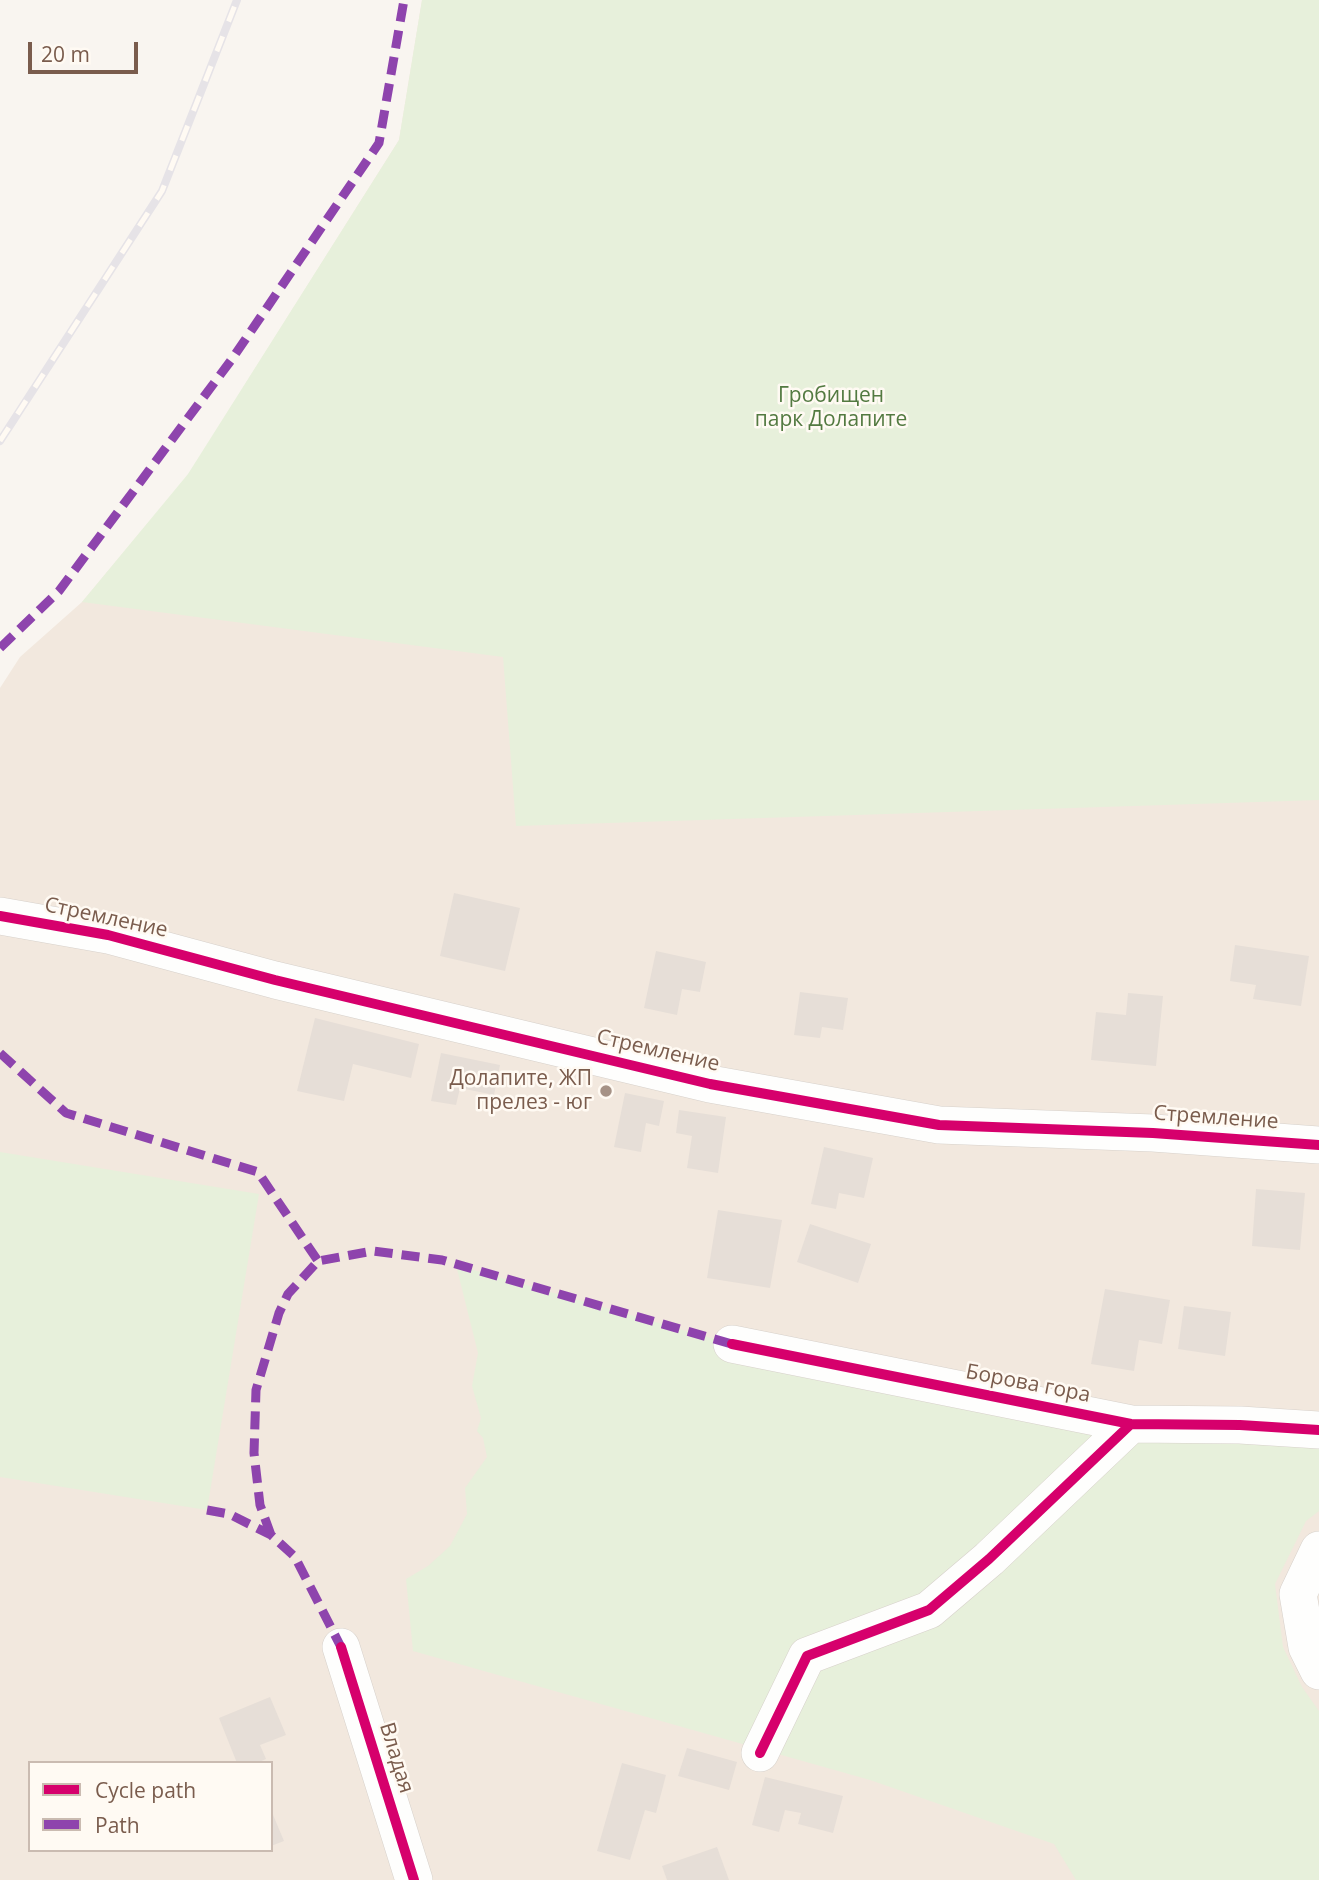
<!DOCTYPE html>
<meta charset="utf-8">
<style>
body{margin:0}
#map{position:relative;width:1319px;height:1880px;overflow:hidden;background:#f9f5f0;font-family:"Open Sans",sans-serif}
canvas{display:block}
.legend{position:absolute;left:28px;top:1761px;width:245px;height:91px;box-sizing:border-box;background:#fffaf3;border:2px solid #cabbb1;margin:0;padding:9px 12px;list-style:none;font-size:21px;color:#7a5c4d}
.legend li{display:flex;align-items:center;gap:14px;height:35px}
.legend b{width:35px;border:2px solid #cabbb1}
.scale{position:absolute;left:28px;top:42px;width:110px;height:32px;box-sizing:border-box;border:4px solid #7a5c4d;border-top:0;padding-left:9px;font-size:21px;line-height:24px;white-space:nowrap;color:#7a5c4d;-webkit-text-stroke:5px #fffaf3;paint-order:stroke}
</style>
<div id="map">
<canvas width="1319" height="1880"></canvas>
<ul class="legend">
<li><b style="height:9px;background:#d6006c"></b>Cycle path</li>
<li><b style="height:9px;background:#8e44ad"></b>Path</li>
</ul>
<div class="scale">20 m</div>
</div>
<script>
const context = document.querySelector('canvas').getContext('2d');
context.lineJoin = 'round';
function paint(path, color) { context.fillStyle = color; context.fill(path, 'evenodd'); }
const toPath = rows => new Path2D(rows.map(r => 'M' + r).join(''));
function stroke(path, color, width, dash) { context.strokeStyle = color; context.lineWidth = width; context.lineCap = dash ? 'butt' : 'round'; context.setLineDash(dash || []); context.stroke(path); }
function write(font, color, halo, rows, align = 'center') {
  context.font = font + ' "Open Sans",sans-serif'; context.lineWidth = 5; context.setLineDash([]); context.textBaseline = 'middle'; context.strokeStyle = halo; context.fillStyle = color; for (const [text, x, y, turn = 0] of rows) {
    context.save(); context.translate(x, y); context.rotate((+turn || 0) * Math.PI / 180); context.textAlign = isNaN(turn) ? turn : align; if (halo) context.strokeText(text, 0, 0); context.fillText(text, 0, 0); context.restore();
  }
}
const residential = toPath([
 [422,0,1319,0,1319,1880,0,1880,0,688,20,657,82,602,188,475,399,140],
 [30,1763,271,1763,271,1850,30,1850]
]);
const green = toPath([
 [422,0,1319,0,1319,800,516,826,503,657,82,602,188,474,399,140],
 [0,1152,259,1194,207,1510,0,1477],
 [456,1265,732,1344,1131,1424,1319,1430,1319,1511,1306,1521,1275,1584,1283,1647,1302,1687,1319,1711,1319,1880,1076,1880,1054,1844,870,1780,413,1651,406,1579,428,1566,450,1546,467,1514,465,1488,487,1457,483,1438,477,1431,481,1418,472,1386,478,1353]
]);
const building = toPath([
 [454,893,520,908,505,971,440,956],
 [1235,945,1309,956,1301,1006,1253,999,1256,985,1230,981],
 [656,951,706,962,700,992,682,989,677,1015,644,1008],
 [800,992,848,998,843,1030,822,1027,820,1038,794,1035],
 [1128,993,1163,996,1156,1066,1091,1060,1096,1012,1126,1015],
 [315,1018,419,1044,411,1078,353,1064,344,1101,297,1091],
 [441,1053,500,1065,494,1095,460,1088,456,1105,431,1101],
 [625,1093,664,1101,659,1126,646,1123,641,1152,614,1147],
 [679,1110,726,1117,718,1173,687,1168,692,1136,676,1133],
 [824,1147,873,1158,864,1198,839,1193,836,1209,811,1204],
 [1256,1189,1305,1193,1300,1250,1252,1246],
 [718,1210,782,1220,770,1288,707,1278],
 [810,1224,871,1244,858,1283,797,1262],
 [1105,1289,1170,1300,1162,1344,1139,1340,1134,1371,1091,1364],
 [1184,1306,1231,1312,1225,1356,1178,1349],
 [270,1697,286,1735,260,1745,266,1759,257,1763,237,1763,219,1718],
 [687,1748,737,1762,729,1790,678,1776],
 [622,1763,666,1775,656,1813,645,1810,630,1860,597,1851],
 [765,1777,843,1796,833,1833,798,1824,801,1813,785,1810,779,1832,752,1825],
 [271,1810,284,1841,271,1846],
 [717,1847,729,1880,667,1880,662,1866]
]);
const minor = toPath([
 [0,916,108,935,275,980,710,1084,939,1125,1153,1133,1319,1145],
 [732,1344,1131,1424,1240,1425,1319,1430],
 [1319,1550,1298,1594,1307,1647,1319,1671],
 [341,1647,414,1880],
 [760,1753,807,1656,929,1610,989,1559,1131,1424]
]);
const rail = toPath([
 [0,441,162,191,237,0]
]);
const quiet = toPath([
 [0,648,59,591,232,359,379,143,404,0],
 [0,1053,66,1113,258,1172,318,1261],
 [207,1510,229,1514,271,1535,295,1557,341,1647],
 [271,1535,260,1505,254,1453,256,1390,279,1313,288,1294,318,1261,373,1251,442,1260,735,1345]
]);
const cycleway = toPath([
 [0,916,108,935,275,980,710,1084,939,1125,1153,1133,1319,1145],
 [732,1344,1131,1424,1240,1425,1319,1430],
 [341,1647,414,1880],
 [760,1753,807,1656,929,1610,989,1559,1131,1424]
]);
const markers = [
 [606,1091,7,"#a69286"]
];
const parkNames = [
 ["Гробищен",831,396],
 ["парк Долапите",831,420]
];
const streetNames = [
 ["Стремление",106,918,12],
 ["Стремление",658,1051,13],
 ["Стремление",1216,1118,4],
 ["Борова гора",1028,1384,11],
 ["Владая",396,1758,73]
];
const poiNames = [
 ["Долапите, ЖП",592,1079],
 ["прелез - юг",592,1103]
];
paint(residential, '#f2e8de');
paint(green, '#e7f0db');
paint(building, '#e6ded7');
stroke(minor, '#d7d1cb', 38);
stroke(minor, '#fefefd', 37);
stroke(rail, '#e6e3e7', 8);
stroke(rail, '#fffaf3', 5, [16]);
stroke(quiet, '#8e44ad', 9, [18, 9]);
stroke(cycleway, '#d6006c', 10);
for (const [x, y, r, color] of markers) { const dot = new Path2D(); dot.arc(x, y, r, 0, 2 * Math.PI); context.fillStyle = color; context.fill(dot); stroke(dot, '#fffaf3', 2.5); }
write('21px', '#537a41', '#fffaf3', parkNames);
write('21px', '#7a5c4d', '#fffaf3', streetNames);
write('21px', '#7a5c4d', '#fffaf3', poiNames, 'right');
</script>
